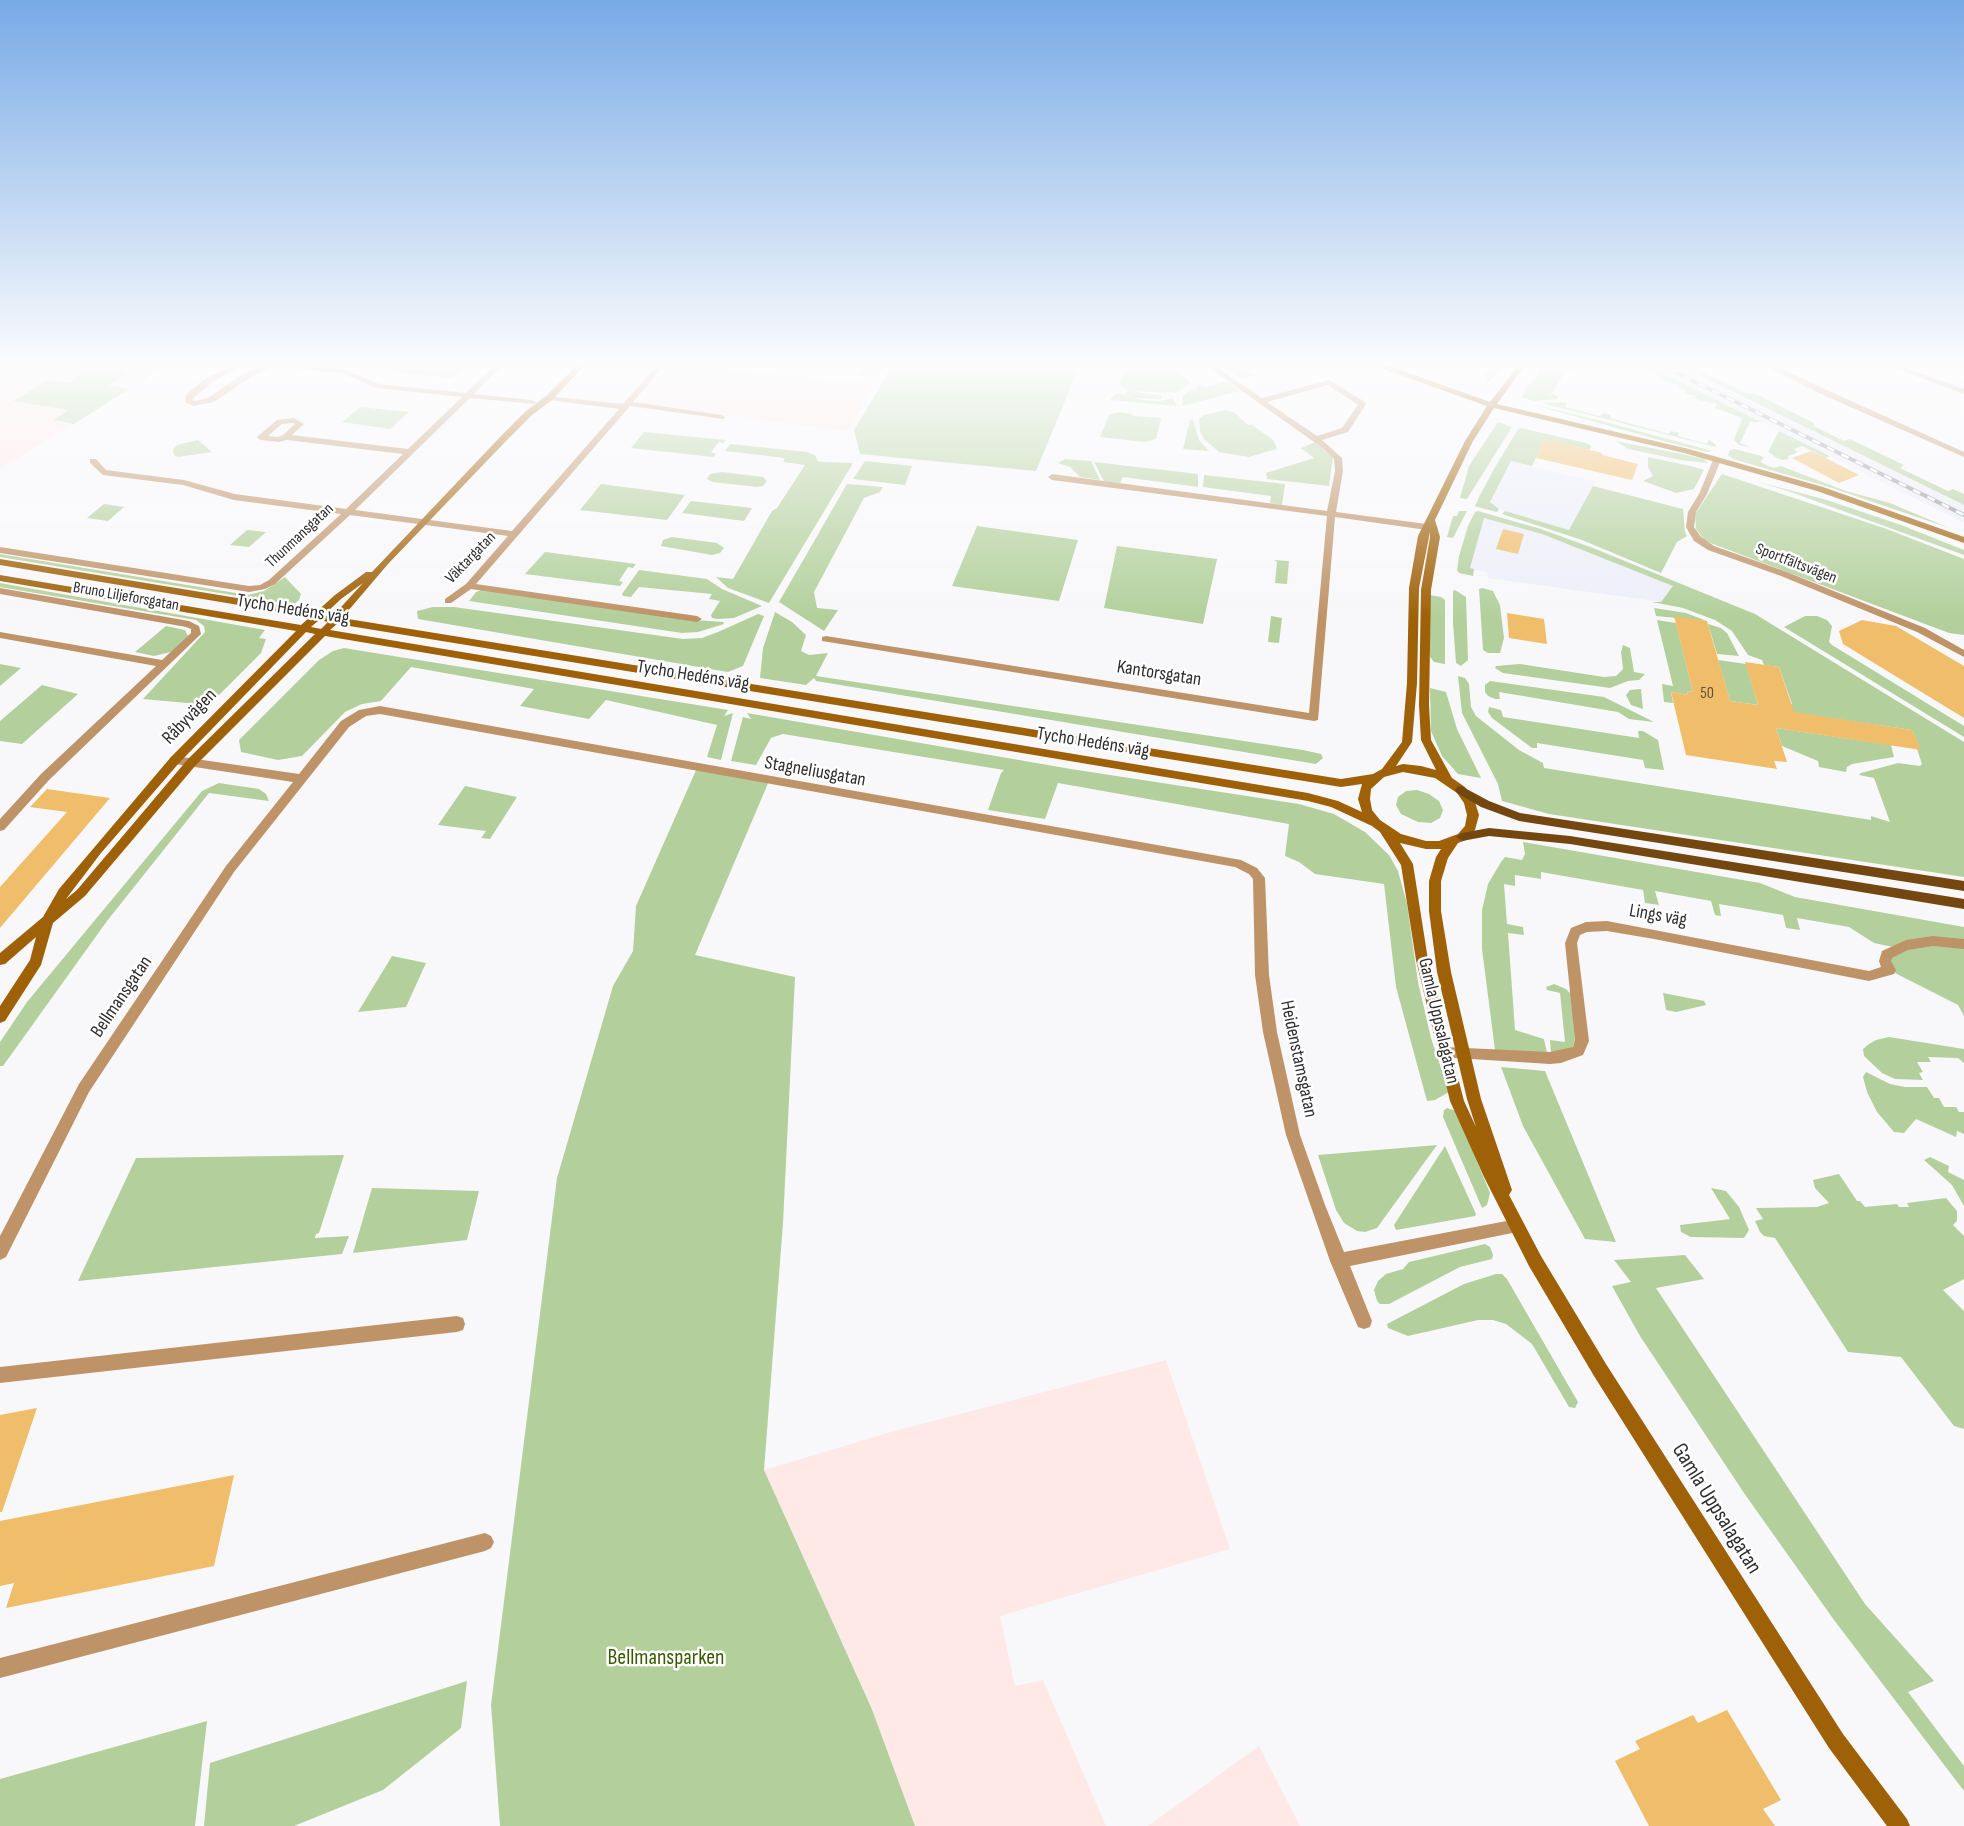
<!DOCTYPE html>
<meta charset="utf-8">
<style>
body{margin:0}
canvas{display:block;background:#f8f8fb}
</style>
<canvas width="1964" height="1826"></canvas>
<script>
const context = document.querySelector('canvas').getContext('2d');
context.lineJoin = 'round';
function paint(path, color) { context.fillStyle = color; context.fill(path, 'evenodd'); }
const toPath = rows => new Path2D(rows.map(r => 'M' + r).join(''));
function stroke(path, color, width, dash) { context.strokeStyle = color; context.lineWidth = width; context.lineCap = dash ? 'butt' : 'round'; context.setLineDash(dash || []); context.stroke(path); }
function write(font, color, halo, rows, align = 'center') {
  context.font = font + ' "Sofia Sans Condensed",sans-serif'; context.lineWidth = 5; context.setLineDash([]); context.textBaseline = 'middle'; context.strokeStyle = halo; context.fillStyle = color; for (const [text, x, y, turn = 0] of rows) {
    context.save(); context.translate(x, y); context.rotate((+turn || 0) * Math.PI / 180); context.textAlign = isNaN(turn) ? turn : align; if (halo) context.strokeText(text, 0, 0); context.fillText(text, 0, 0); context.restore();
  }
}
const built = toPath([
 [1641,362,1673,362,1964,505,1964,523],
 [1511,461,1596,482,1569,530,1503,511,1490,503],
 [1484,518,1542,534,1674,586,1661,602,1488,578,1487,572,1470,569]
]);
const education = toPath([
 [8,362,172,362,0,469,0,366],
 [671,363,873,385,849,431,638,405],
 [1166,1360,1230,1549,1000,1616,1015,1686,1043,1680,1106,1826,648,1826,871,1706,764,1470,891,1432],
 [1259,1746,1300,1826,1148,1826]
]);
const green = toPath([
 [404,362,471,362,454,377,447,378,392,372],
 [865,362,887,362,878,376,852,374,860,373,867,362],
 [895,362,1064,362,1077,372,1036,471,860,454,854,430],
 [1152,362,1163,362,1189,380,1189,384,1176,393,1131,391,1162,396,1161,399,1134,398,1143,400,1160,401,1173,398,1177,406,1110,400,1117,393,1134,398,1125,394,1128,390,1119,385,1124,372,1132,367],
 [1216,362,1248,362,1257,368,1249,370,1257,376,1242,379],
 [1495,362,1508,362,1487,384,1484,377],
 [1540,362,1572,362,1569,367,1576,369,1575,370,1567,369,1551,394,1558,396,1558,399,1533,401,1522,397,1527,386,1537,377],
 [1629,362,1641,362,1761,422,1750,422,1740,443,1751,447,1739,445,1734,440,1742,419,1740,417,1715,408,1717,404,1695,399,1696,396,1685,394,1685,390,1678,388,1679,385,1660,380,1661,377],
 [1673,362,1683,362,1746,393,1756,394,1814,423,1814,426,1844,441,1850,439,1904,465,1900,468,1948,491,1953,489,1964,494,1964,505],
 [128,364,123,367,126,374,108,386,129,389,74,424,53,420,69,410,13,401,47,380,71,383,77,375,101,368],
 [1226,381,1240,391,1182,406,1183,396,1190,389,1195,390,1200,384,1205,387],
 [1563,402,1567,403,1565,407,1600,416,1603,413,1611,415,1610,418,1669,434,1671,431,1679,433,1678,436,1707,444,1709,440,1715,444,1716,447,1542,403],
 [1531,404,1602,421,1712,451,1707,452,1663,441],
 [361,407,409,412,390,429,342,422],
 [1226,410,1235,413,1248,425,1252,425,1268,436,1274,441,1277,449,1249,457,1219,452,1204,439,1200,431,1199,419,1204,415],
 [1118,412,1132,414,1133,416,1161,418,1156,439,1145,442,1100,437,1109,415],
 [1190,420,1193,420,1199,440,1209,451,1183,449],
 [1498,422,1512,427,1467,499,1460,498,1469,466],
 [1521,428,1586,443,1592,446,1589,450,1545,439,1532,466,1511,461,1490,502,1499,509,1497,512,1477,507,1475,506,1480,495,1494,469,1518,429],
 [1779,431,1830,456,1826,458,1802,446,1794,449,1798,452,1787,457,1789,459,1783,460,1777,458,1768,452],
 [644,432,726,440,723,443,719,442,711,452,716,454,713,457,631,448],
 [198,440,212,452,178,457,174,455,173,450,177,445],
 [1616,441,1687,455,1704,459,1708,463,1681,460,1628,449],
 [1315,442,1333,457,1329,486,1267,479,1266,473,1314,458,1301,448],
 [730,444,807,452,815,455,818,461,822,462,853,463,769,603,728,588,716,577,733,579,772,511,777,508,805,465,783,462,785,458,725,451],
 [1735,449,1761,456,1764,458,1760,462,1773,468,1781,466,1846,491,1890,503,1949,528,1832,488,1733,459,1728,455,1730,450],
 [1648,457,1699,468,1704,470,1694,489,1676,493,1643,481,1653,476,1648,467],
 [1065,459,1091,461,1100,480,1080,477,1070,467,1058,463],
 [865,461,912,466,905,485,853,479],
 [1094,462,1198,474,1198,487,1123,477,1120,483,1104,481],
 [722,472,763,477,767,481,763,486,757,487,713,482,707,479,710,474],
 [1722,474,1884,528,1964,559,1964,635,1949,633,1705,541,1696,529,1695,514],
 [1204,475,1285,484,1282,505,1270,503,1271,496,1203,487],
 [1755,481,1827,500,1901,525,1964,550,1964,555,1788,491],
 [601,484,685,495,667,520,580,510],
 [847,484,883,487,880,492,864,498,814,592,817,608,838,610,824,631,779,602],
 [1593,486,1683,509,1685,532,1687,536,1677,542,1661,573,1582,540,1502,514,1505,511,1569,530],
 [691,501,752,508,744,521,682,513],
 [104,504,124,507,108,521,87,518],
 [1459,511,1467,511,1453,538,1447,537,1453,516,1457,516],
 [1478,511,1541,529,1593,548,1755,614,1964,742,1964,877,1549,814,1502,801,1498,784,1462,713,1458,676,1465,678,1469,684,1471,707,1476,716,1519,750,1543,763,1544,768,1871,820,1871,816,1890,822,1874,778,1859,775,1861,773,1898,763,1920,766,1922,764,1917,749,1920,749,1912,730,1775,710,1792,704,1779,667,1764,665,1762,660,1748,655,1732,631,1715,620,1683,608,1652,602,1661,602,1673,586,1542,534,1484,518,1470,568,1474,569,1473,576,1459,573,1457,570,1459,556,1468,526,1475,512],
 [977,526,1078,540,1059,601,952,586],
 [247,530,266,532,249,547,230,545],
 [672,537,717,543,724,548,720,553,712,555,661,546,663,540],
 [1117,546,1217,559,1203,624,1104,608],
 [545,552,636,564,633,568,628,567,619,581,623,582,620,586,525,574],
 [0,554,248,595,264,591,285,577,301,594,299,600,293,605,0,557],
 [1274,560,1289,561,1287,584,1275,583,1277,562],
 [639,570,707,579,722,589,762,606,734,618,717,619,712,618,711,615,720,601,709,599,712,594,639,587,631,597,623,596,622,594],
 [0,583,265,630,259,638,266,639,261,653,209,705,143,699,205,632,204,626,196,620,0,587],
 [1482,588,1493,591,1500,605,1504,638,1500,653,1488,653,1483,650,1479,589],
 [481,590,695,620,723,622,724,624,698,632,682,633,469,601,476,592],
 [1455,590,1466,597,1468,660,1461,666,1456,663,1453,623,1453,591],
 [1430,595,1441,597,1445,600,1445,664,1434,662,1430,657],
 [433,607,454,607,683,639,702,638,718,632,758,614,764,616,743,666,728,672,418,619,417,611],
 [1654,608,1686,613,1707,621,1656,616],
 [775,612,792,622,806,635,801,651,809,655,828,653,816,676,1303,750,1321,754,1323,758,1316,764,816,681,814,678,806,685,760,678,763,648],
 [1271,616,1282,618,1279,643,1268,642],
 [1805,616,1817,616,1827,620,1832,626,1829,642,1832,645,1964,726,1964,737,1784,627],
 [1657,620,1676,623,1693,692,1687,691,1688,695,1671,692,1673,703,1664,702,1662,684,1673,686],
 [1708,624,1721,628,1727,633,1739,656,1717,654],
 [166,626,185,630,188,636,171,652,154,656,135,652],
 [1623,645,1630,648,1634,672,1645,674,1639,680,1628,681,1610,688,1503,673,1495,668,1496,666,1520,664,1604,677,1616,676,1623,669,1621,652],
 [344,648,728,710,724,716,733,713,721,760,707,757,717,725,606,700,589,719,520,706,534,689,411,667,381,701,362,704,345,712,302,756,278,760,241,752,239,740,319,660,333,651],
 [1718,660,1746,664,1758,705,1730,701],
 [0,664,21,668,0,686],
 [1490,681,1604,697,1654,722,1629,719,1618,712,1499,692,1500,699,1495,699,1488,696,1485,692,1485,685],
 [42,685,78,694,22,744,0,741,0,721],
 [1430,688,1446,692,1457,729,1481,778,1458,774,1442,756,1431,731],
 [1641,689,1643,709,1631,705,1626,695,1630,690],
 [1489,707,1501,710,1503,717,1639,738,1638,731,1643,731,1658,740,1664,770,1645,768,1643,760,1537,743,1537,748,1532,748,1492,718,1488,712],
 [747,713,1071,769,1299,804,1334,814,1365,832,1389,855,1398,871,1407,904,1418,982,1431,1038,1449,1092,1435,1100,1427,1101,1396,987,1384,884,1315,874,1299,862,1285,856,1289,824,1058,783,1045,819,988,810,1001,773,1004,770,783,734,771,738,756,765,731,761,743,717,751,719],
 [1776,728,1891,745,1894,757,1852,764,1847,767,1846,772,1819,767,1818,761,1782,746],
 [697,768,769,781,695,955,795,977,783,1223,764,1470,871,1707,915,1826,500,1826,491,1705,557,1178,613,986,633,951,636,906],
 [219,783,259,789,266,794,269,801,209,793,107,921,3,1066,0,1066,0,1042,27,1002,202,791],
 [465,786,517,797,490,839,481,838,486,831,438,825],
 [1417,790,1429,794,1439,801,1443,810,1440,818,1431,823,1418,822,1401,814,1396,805,1398,797,1406,791],
 [1523,842,1760,883,1795,897,1964,927,1964,941,1893,947,1874,943,1849,927,1797,918,1800,930,1786,928,1783,915,1719,904,1721,916,1715,915,1711,901,1655,891,1659,905,1645,903,1643,890,1541,872,1541,879,1515,875,1515,886,1504,884,1507,924,1523,927,1524,935,1508,933,1515,1030,1544,1039,1547,1053,1495,1050,1482,949,1482,910,1488,884,1501,862,1505,857,1522,860,1525,854],
 [1964,944,1964,1016,1958,1005,1889,970,1887,955,1906,945],
 [392,956,426,963,406,1007,358,1012],
 [1554,984,1566,989,1571,994,1575,1043,1571,1049,1551,1054,1550,1040,1565,1042,1560,993,1547,990,1546,987],
 [1663,993,1704,1001,1706,1005,1676,1012,1666,1010],
 [1889,1037,1964,1049,1964,1063,1958,1058,1928,1057,1931,1062,1917,1062,1923,1072,1919,1073,1923,1080,1895,1079,1882,1073,1864,1056,1863,1049,1869,1044,1876,1040],
 [1501,1067,1545,1071,1616,1242,1585,1239,1523,1126],
 [1866,1072,1890,1084,1905,1087,1927,1087,1934,1098,1939,1098,1944,1107,1956,1107,1959,1112,1964,1112,1964,1134,1957,1131,1956,1137,1916,1119,1904,1133,1894,1132,1877,1112,1867,1092,1863,1077],
 [1447,1108,1456,1111,1490,1193,1487,1205,1482,1208,1443,1117,1444,1110],
 [1437,1145,1377,1228,1365,1232,1357,1231,1344,1223,1336,1210,1318,1155],
 [1445,1146,1476,1214,1475,1216,1396,1230,1394,1225],
 [344,1155,319,1233,316,1234,315,1238,349,1236,342,1254,78,1281,136,1158],
 [1930,1157,1949,1166,1948,1172,1964,1180,1964,1206,1952,1185,1924,1160],
 [1839,1174,1857,1201,1860,1201,1865,1207,1897,1204,1899,1207,1909,1207,1907,1203,1946,1198,1957,1211,1957,1221,1953,1225,1964,1236,1964,1279,1943,1290,1964,1311,1964,1429,1954,1426,1901,1357,1848,1352,1775,1238,1764,1236,1760,1232,1755,1221,1763,1219,1756,1208,1817,1207,1829,1203,1815,1188,1813,1180],
 [372,1188,479,1191,467,1240,353,1253],
 [1711,1188,1726,1191,1739,1207,1749,1230,1744,1238,1691,1237,1681,1232,1680,1225,1730,1219],
 [1485,1244,1490,1247,1493,1255,1492,1259,1460,1267,1389,1304,1380,1304,1377,1301,1374,1290,1378,1281,1386,1274,1403,1269,1409,1262],
 [1685,1255,1704,1279,1656,1288,1865,1604,1934,1681,1908,1692,1964,1766,1964,1791,1834,1620,1744,1493,1640,1336,1612,1286,1631,1282,1614,1260],
 [1496,1274,1502,1274,1507,1279,1578,1402,1575,1408,1569,1407,1532,1344,1506,1324,1493,1320,1478,1320,1408,1336,1388,1328,1387,1324,1464,1284],
 [467,1681,461,1728,383,1790,294,1826,204,1826,210,1763],
 [207,1721,195,1826,0,1826,0,1779]
]);
const building = toPath([
 [1545,439,1602,453,1602,455,1638,464,1632,480,1536,458],
 [1811,451,1826,458,1859,475,1839,483,1792,458],
 [1503,529,1524,534,1518,554,1496,549],
 [1507,613,1544,619,1547,644,1509,638],
 [1674,616,1707,621,1730,701,1758,705,1745,662,1779,667,1794,712,1912,730,1921,750,1776,728,1787,762,1774,761,1777,769,1686,755,1671,692,1688,695,1687,691,1693,692],
 [1862,620,1896,626,1964,666,1964,718,1843,644,1839,631],
 [47,789,110,798,0,928,0,887,67,812,30,807],
 [37,1408,2,1512,0,1512,0,1415],
 [234,1475,214,1566,6,1608,14,1583,0,1586,0,1521],
 [1727,1710,1781,1800,1763,1809,1775,1826,1649,1826,1615,1761,1640,1749,1635,1741,1693,1715,1698,1723]
]);
const street = toPath([
 [241,362,269,362,344,369,379,384,466,393,498,362,505,362,474,394,532,400,536,402,535,404,470,398,355,510,512,531,619,409,549,400,545,398,546,396,623,404,660,362,667,362,633,402,721,415,725,417,724,419,630,406,476,584,697,616,702,619,697,622,471,589,451,603,445,603,445,599,466,584,508,536,350,515,275,584,265,589,249,592,0,553,0,547,249,586,260,585,269,580,341,514,234,500,183,485,103,475,90,463,90,459,96,459,106,470,184,480,235,494,346,509,403,454,287,440,279,442,261,440,257,438,258,436,277,420,294,418,304,424,292,435,408,449,462,397,377,388,342,373,273,366,254,375,214,402,193,406,185,402,186,394,208,377,241,362],
 [249,364,263,365,248,371,208,398,194,401,192,399,214,381,237,368,249,364],
 [293,423,295,424,283,435,278,437,268,436,282,424,293,423],
 [1201,362,1209,362,1262,398,1329,380,1365,402,1366,404,1348,432,1322,440,1342,458,1343,471,1336,512,1434,525,1438,528,1434,531,1335,517,1318,720,1314,721,822,641,822,637,826,636,1309,713,1327,516,1052,480,1048,477,1052,474,1327,511,1335,471,1334,459,1324,449,1201,362],
 [1328,385,1358,405,1342,428,1317,436,1267,402,1328,385],
 [1769,362,1776,362,1778,367,1827,390,1964,452,1964,457,1821,394,1772,370,1769,362],
 [1879,362,1889,362,1964,389,1964,394,1879,362],
 [1717,457,1721,460,1707,494,1696,512,1694,527,1701,537,1714,546,1787,572,1925,628,1964,650,1964,657,1917,632,1781,576,1708,550,1694,541,1686,527,1688,512,1699,494,1713,460,1717,457],
 [0,588,189,621,199,626,201,634,49,780,4,830,0,831,0,819,41,774,156,666,0,638,0,632,162,660,191,633,191,629,186,627,0,594,0,588],
 [380,706,1241,860,1257,868,1265,878,1269,975,1277,1032,1300,1135,1325,1205,1344,1252,1517,1219,1522,1221,1525,1226,1522,1231,1350,1266,1372,1321,1370,1327,1364,1329,1358,1327,1330,1261,1286,1135,1263,1032,1255,975,1253,879,1249,874,1235,867,380,714,366,716,349,727,234,872,89,1092,6,1257,0,1260,0,1236,79,1084,226,866,293,782,175,764,171,763,169,760,171,757,175,756,299,774,341,721,359,710,380,706],
 [1607,921,1869,971,1881,967,1879,961,1882,951,1906,940,1933,936,1964,939,1964,949,1933,946,1908,950,1892,958,1891,961,1896,970,1894,974,1869,981,1654,939,1607,931,1587,932,1580,935,1577,943,1589,1041,1583,1055,1561,1063,1550,1064,1440,1057,1438,1053,1440,1049,1445,1047,1550,1052,1573,1047,1575,1041,1565,943,1571,928,1586,922,1607,921],
 [457,1316,463,1318,465,1324,463,1330,457,1332,0,1383,0,1367,457,1316],
 [485,1533,491,1536,494,1542,491,1548,485,1551,0,1678,0,1658,485,1533]
]);
const secondary = toPath([
 [580,362,588,362,552,400,532,415,507,440,388,564,342,618,1341,779,1373,774,1382,769,1402,742,1407,683,1409,588,1418,536,1465,441,1487,406,1369,364,1369,362,1378,362,1490,402,1521,362,1527,362,1497,404,1689,449,1823,487,1964,537,1964,543,1817,491,1684,453,1494,408,1473,441,1435,520,1440,537,1431,590,1429,705,1431,740,1452,778,1465,787,1474,799,1479,815,1475,830,1466,840,1458,843,1448,858,1441,881,1441,911,1451,972,1481,1099,1512,1190,1509,1195,1541,1256,1606,1364,1843,1734,1907,1819,1910,1826,1887,1826,1829,1748,1594,1376,1529,1266,1484,1177,1450,1101,1416,960,1401,865,1380,832,1372,826,1331,807,1308,801,325,636,196,765,85,896,53,923,41,965,5,1021,0,1023,0,1006,30,960,36,937,5,964,0,965,0,953,43,917,59,889,171,757,296,631,0,581,0,575,301,625,310,617,0,565,0,559,292,607,315,613,335,595,366,572,372,572,501,436,526,411,546,396,580,362],
 [1430,532,1430,537,1421,590,1419,705,1421,740,1436,770,1421,766,1403,764,1396,766,1412,742,1417,683,1419,588,1430,532],
 [363,583,332,617,324,615,341,599,363,583],
 [319,620,328,622,321,629,311,627,319,620],
 [337,624,1341,787,1362,784,1358,799,1362,812,1338,801,1308,793,330,630,337,624],
 [306,632,315,634,188,759,77,890,66,899,101,853,179,763,306,632],
 [1403,772,1435,778,1457,793,1464,803,1467,815,1465,826,1458,834,1439,841,1426,841,1401,834,1380,820,1372,810,1370,799,1371,789,1384,777,1403,772],
 [1400,843,1426,849,1441,849,1436,857,1429,881,1429,911,1437,972,1467,1099,1476,1127,1464,1101,1428,960,1413,864,1400,843]
]);
const primary = toPath([
 [1461,786,1489,801,1520,813,1964,881,1964,891,1519,821,1481,807,1457,793,1455,790,1457,787,1461,786],
 [1489,828,1570,836,1964,899,1964,909,1570,844,1489,836,1462,841,1456,837,1462,833,1489,828]
]);
const rail = toPath([
 [1655,362,1964,515]
]);
const farStreetnames = [
 ["Thunmansgatan",300,536,-43],
 ["Väktargatan",471,558,-46],
 ["Sportfältsvägen",1796,564,21],
 ["Bruno Liljeforsgatan",126,597,10]
];
const numberNames = [
 ["50",1707,694]
];
const streetNames = [
 ["Tycho Hedéns väg",293,610,9],
 ["Kantorsgatan",1159,674,9],
 ["Tycho Hedéns väg",693,676,9],
 ["Råbyvägen",190,717,-46],
 ["Tycho Hedéns väg",1093,743,9],
 ["Stagneliusgatan",815,772,10],
 ["Lings väg",1658,916,10],
 ["Bellmansgatan",122,997,-56],
 ["Gamla Uppsalagatan",1438,1021,77],
 ["Heidenstamsgatan",1298,1059,78]
];
const nearStreetnames = [
 ["Gamla Uppsalagatan",1716,1509,58]
];
const nearParknames = [
 ["Bellmansparken",666,1658]
];
paint(built, '#edeef9');
paint(education, '#ffe9e7');
paint(green, '#b3d09c');
paint(building, '#f0bd6b');
paint(street, '#bf9368');
paint(secondary, '#9f6108');
paint(primary, '#744711');
stroke(rail, '#9a9a9c', 4);
stroke(rail, '#fff', 2.5, [8]);
const sky = context.createLinearGradient(0, 0, 0, 617);
sky.addColorStop(0, '#78aae6');
sky.addColorStop(0.59, '#fcfcfd');
sky.addColorStop(1, '#fcfcfd00');
context.fillStyle = sky;
context.fillRect(0, 0, 1964, 617);
write('16px', '#2e2e2f', '#fff', farStreetnames);
write('16px', '#5e523e', null, numberNames);
write('19px', '#2e2e2f', '#fff', streetNames);
write('22px', '#2e2e2f', '#fff', nearStreetnames);
write('22px', '#365b01', '#fff', nearParknames);
</script>
